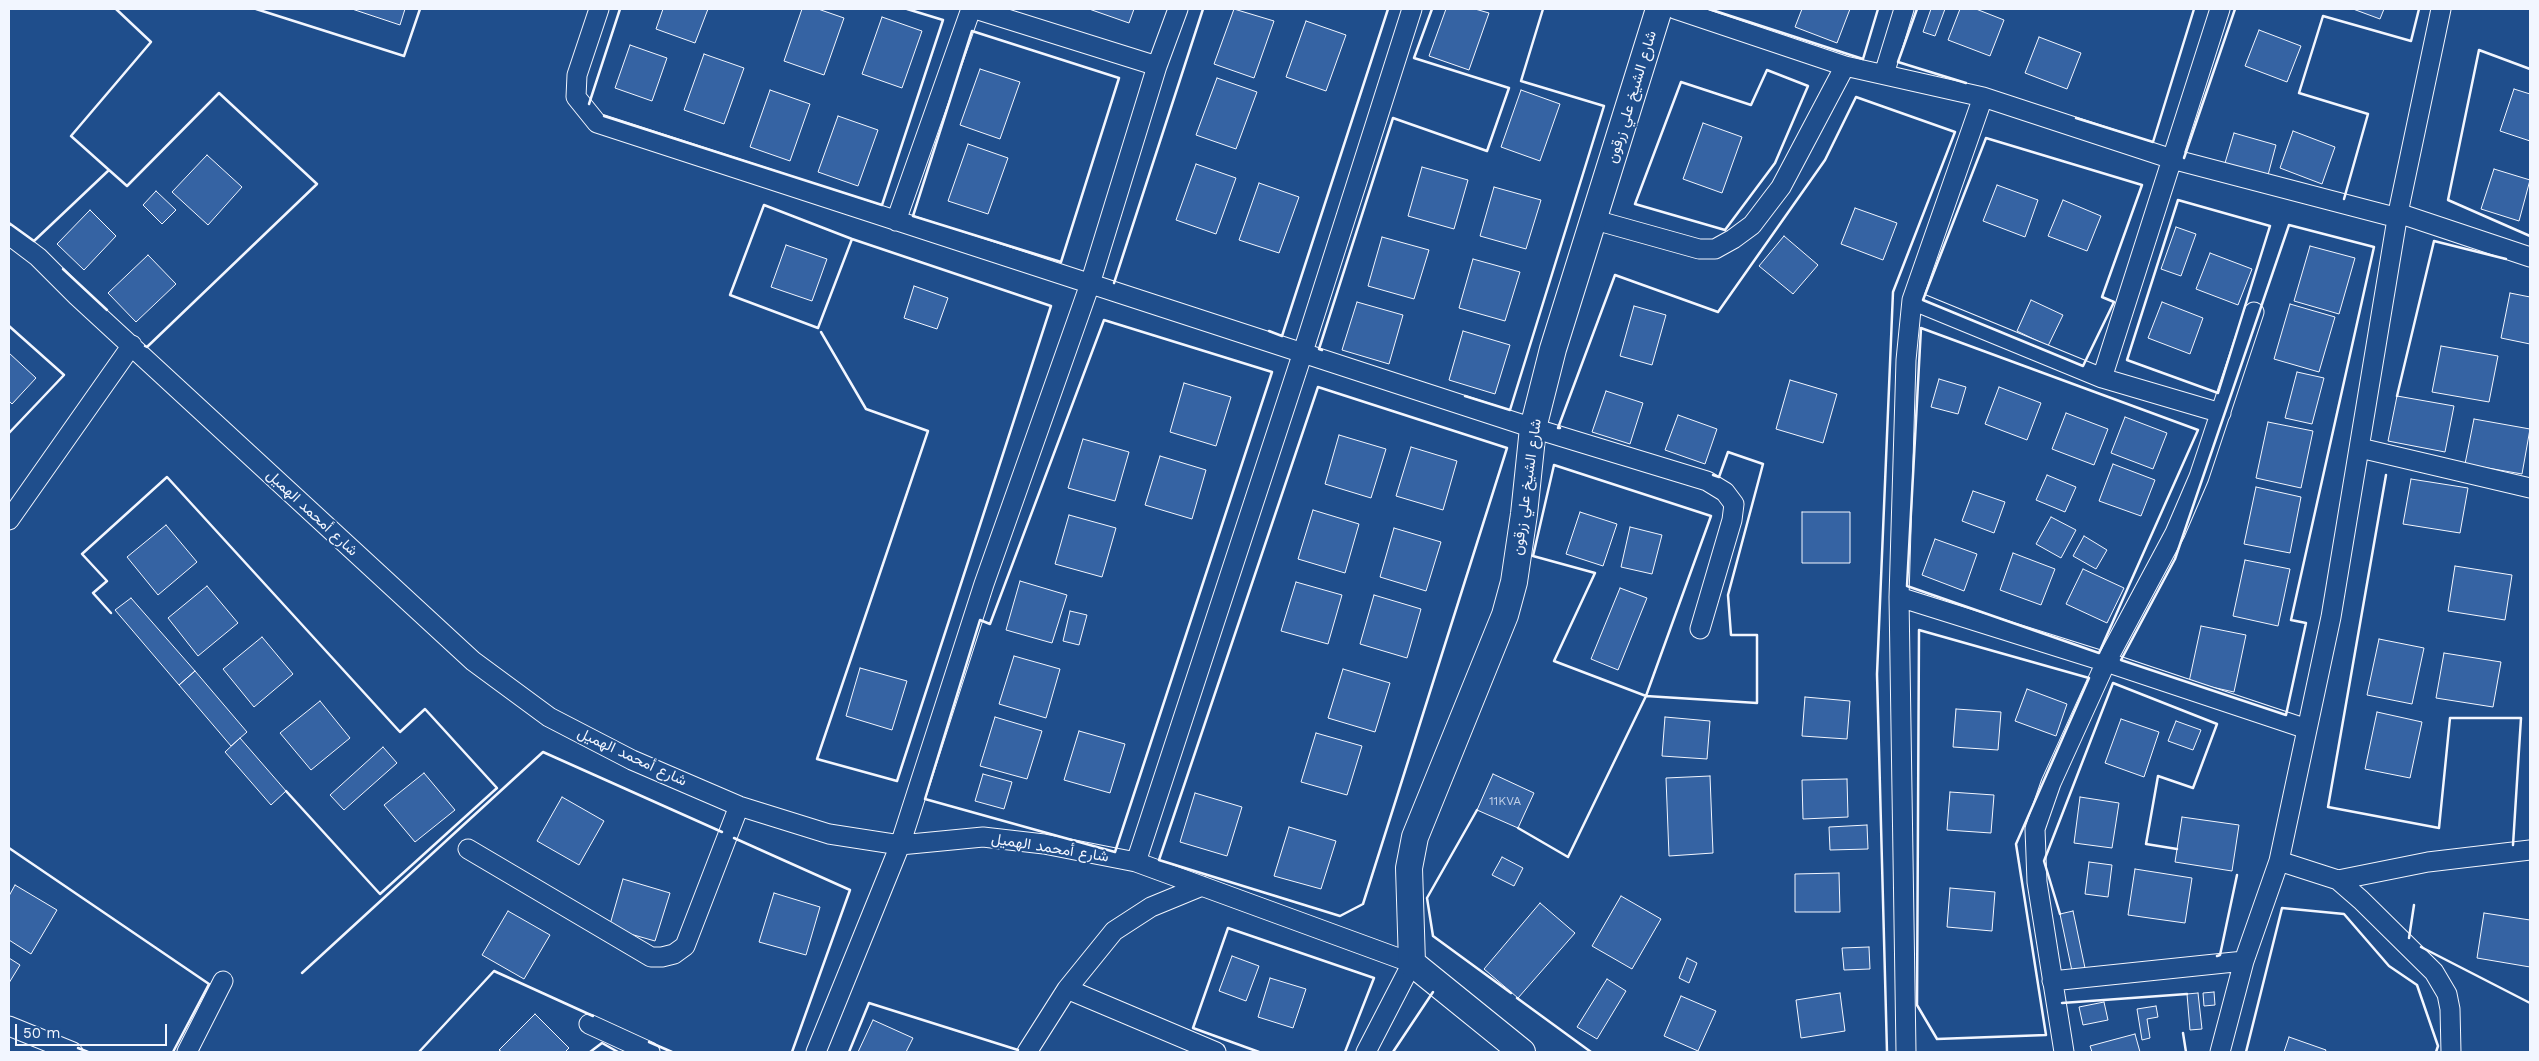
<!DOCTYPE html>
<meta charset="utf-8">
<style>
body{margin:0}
#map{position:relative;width:2539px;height:1061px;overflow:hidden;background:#1f4e8c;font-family:"Work Sans",sans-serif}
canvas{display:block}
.frame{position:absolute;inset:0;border:10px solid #f2f6ff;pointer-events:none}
.scale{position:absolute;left:15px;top:1024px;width:152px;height:22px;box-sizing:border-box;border:2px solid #f2f6ff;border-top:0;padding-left:6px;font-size:15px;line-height:18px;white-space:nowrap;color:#f2f6ff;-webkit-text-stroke:4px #1f4e8c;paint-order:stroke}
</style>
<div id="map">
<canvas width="2539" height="1061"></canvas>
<div class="frame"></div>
<div class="scale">50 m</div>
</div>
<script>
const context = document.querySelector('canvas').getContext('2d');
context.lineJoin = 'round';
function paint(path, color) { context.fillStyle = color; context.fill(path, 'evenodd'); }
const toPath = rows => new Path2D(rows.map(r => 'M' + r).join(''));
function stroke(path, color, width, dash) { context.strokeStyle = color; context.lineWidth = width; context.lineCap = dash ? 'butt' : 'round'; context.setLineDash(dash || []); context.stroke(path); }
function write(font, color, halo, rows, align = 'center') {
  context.font = font + ' "Work Sans",Vazirmatn,sans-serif'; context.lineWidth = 4; context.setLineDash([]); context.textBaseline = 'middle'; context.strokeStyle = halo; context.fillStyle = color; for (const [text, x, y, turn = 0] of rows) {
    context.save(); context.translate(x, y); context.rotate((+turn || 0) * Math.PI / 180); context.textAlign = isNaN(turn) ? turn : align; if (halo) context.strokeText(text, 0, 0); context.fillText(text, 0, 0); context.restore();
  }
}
const building = toPath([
 [352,9,405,9,400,25,352,9],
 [663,9,708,9,695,43,656,29,663,9],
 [802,9,818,9,844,18,824,75,784,61,802,9],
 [1089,9,1134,9,1129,23,1089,9],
 [1234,9,1274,21,1254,78,1214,64,1234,9],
 [1446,9,1475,9,1489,13,1469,70,1429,56,1446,9],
 [1802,9,1850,9,1837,43,1795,27,1802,9],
 [1931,9,1945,9,1935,36,1923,32,1931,9],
 [1960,9,1976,9,2004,20,1990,56,1948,40,1960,9],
 [2353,9,2384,9,2380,19,2353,9],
 [882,17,922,31,902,88,862,74,882,17],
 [1306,21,1346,35,1326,91,1286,77,1306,21],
 [2259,30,2301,46,2287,82,2245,66,2259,30],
 [2039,37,2081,53,2067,89,2025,73,2039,37],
 [630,45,667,58,652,101,615,88,630,45],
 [704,54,744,68,724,124,684,110,704,54],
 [980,69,1020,82,1000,139,960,125,980,69],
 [1217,78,1257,92,1236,149,1196,135,1217,78],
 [2514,89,2530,94,2530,141,2500,131,2514,89],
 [770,90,810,104,790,161,750,147,770,90],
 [1521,90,1560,104,1540,161,1501,147,1521,90],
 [838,116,878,130,858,186,818,172,838,116],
 [1703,123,1742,137,1722,193,1683,179,1703,123],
 [2293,131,2335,147,2322,184,2280,168,2293,131],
 [2234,133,2276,145,2268,175,2225,163,2234,133],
 [968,144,1008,158,988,214,948,201,968,144],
 [207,155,242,187,208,225,172,192,207,155],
 [1196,164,1236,178,1216,234,1176,220,1196,164],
 [1422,167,1468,180,1454,229,1408,216,1422,167],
 [2494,169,2530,180,2519,221,2481,209,2494,169],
 [1259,183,1299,197,1279,253,1239,240,1259,183],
 [1997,185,2038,200,2025,237,1983,221,1997,185],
 [1494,187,1541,200,1526,249,1480,236,1494,187],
 [156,191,176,210,162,224,143,205,156,191],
 [2063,200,2101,216,2087,251,2048,236,2063,200],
 [1855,208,1897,223,1883,260,1841,244,1855,208],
 [90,210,116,236,84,270,57,244,90,210],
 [2176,227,2196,234,2181,276,2161,269,2176,227],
 [1784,236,1818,265,1793,294,1759,266,1784,236],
 [1382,237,1429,250,1414,299,1368,286,1382,237],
 [786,245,827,259,812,301,771,287,786,245],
 [2310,246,2355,258,2339,314,2294,301,2310,246],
 [2210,253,2252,269,2238,305,2196,289,2210,253],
 [148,255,176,284,136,322,108,293,148,255],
 [1473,259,1520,272,1505,321,1459,308,1473,259],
 [914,286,948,298,937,329,904,318,914,286],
 [2510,293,2530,297,2530,344,2501,338,2510,293],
 [2031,300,2063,315,2048,346,2017,331,2031,300],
 [1357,302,1403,315,1389,364,1342,350,1357,302],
 [2162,302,2203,318,2190,354,2148,338,2162,302],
 [2290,304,2335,317,2319,372,2274,359,2290,304],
 [1634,306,1666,315,1652,365,1620,356,1634,306],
 [1463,331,1510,345,1495,394,1449,380,1463,331],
 [2441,346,2498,356,2489,402,2432,392,2441,346],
 [9,353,36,378,12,404,9,401,9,353],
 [2297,372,2324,378,2312,424,2285,418,2297,372],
 [1939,379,1966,387,1958,414,1931,407,1939,379],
 [1790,380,1837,394,1823,443,1776,429,1790,380],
 [1184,383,1231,397,1216,446,1170,432,1184,383],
 [1999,387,2041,403,2027,440,1985,424,1999,387],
 [1606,391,1643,403,1630,444,1592,432,1606,391],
 [2397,396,2454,406,2445,452,2388,441,2397,396],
 [2066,413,2108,429,2094,465,2052,449,2066,413],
 [1678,415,1717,429,1705,464,1665,450,1678,415],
 [2125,417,2167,433,2153,469,2111,453,2125,417],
 [2474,419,2530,429,2522,474,2465,464,2474,419],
 [2268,422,2313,431,2301,488,2256,478,2268,422],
 [1339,435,1386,449,1371,498,1325,484,1339,435],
 [1083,439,1129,452,1115,501,1068,488,1083,439],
 [1411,447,1457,461,1443,510,1396,496,1411,447],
 [1160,456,1206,470,1192,519,1145,505,1160,456],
 [2113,464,2155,480,2141,516,2099,501,2113,464],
 [2047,475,2076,487,2065,512,2036,500,2047,475],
 [2411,479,2468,488,2460,533,2403,524,2411,479],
 [2256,487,2301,497,2290,553,2244,544,2256,487],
 [1973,491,2005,502,1994,533,1962,521,1973,491],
 [1313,510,1359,524,1345,573,1298,559,1313,510],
 [1580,512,1617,524,1603,566,1566,554,1580,512],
 [1802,512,1850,512,1850,563,1802,563,1802,512],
 [1069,515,1116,528,1102,577,1055,564,1069,515],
 [2051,517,2076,530,2061,558,2036,544,2051,517],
 [166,525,197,562,158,595,127,557,166,525],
 [1630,527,1662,535,1652,574,1621,567,1630,527],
 [1394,528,1441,542,1426,591,1380,577,1394,528],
 [2084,536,2107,550,2096,569,2073,556,2084,536],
 [1935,539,1977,554,1964,591,1922,575,1935,539],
 [2013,553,2055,569,2041,605,2000,590,2013,553],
 [2245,560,2290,569,2278,626,2233,616,2245,560],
 [2455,566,2512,575,2505,620,2448,611,2455,566],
 [2083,569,2124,588,2107,623,2066,604,2083,569],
 [1020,581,1067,595,1052,643,1006,630,1020,581],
 [1296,582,1342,595,1328,644,1281,631,1296,582],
 [207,586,238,623,198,656,168,618,207,586],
 [1620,588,1647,598,1618,670,1591,659,1620,588],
 [1374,595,1421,609,1407,658,1360,644,1374,595],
 [131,598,195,671,179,685,115,610,131,598],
 [1070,611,1087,615,1079,645,1063,641,1070,611],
 [2201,626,2246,635,2234,692,2189,682,2201,626],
 [262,637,293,674,254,707,223,669,262,637],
 [2379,639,2424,648,2412,704,2367,695,2379,639],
 [2444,653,2501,662,2493,707,2436,698,2444,653],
 [1014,656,1060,669,1046,718,999,704,1014,656],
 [860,668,907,681,892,730,846,716,860,668],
 [1343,669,1390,683,1375,732,1328,718,1343,669],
 [195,671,247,732,231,746,179,685,195,671],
 [2027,689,2067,704,2056,736,2015,721,2027,689],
 [1805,697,1850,701,1847,739,1802,736,1805,697],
 [320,701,350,738,311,770,280,733,320,701],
 [1956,709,2001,712,1998,750,1953,747,1956,709],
 [2377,712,2422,722,2410,778,2365,769,2377,712],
 [995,717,1042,731,1027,779,980,766,995,717],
 [1665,717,1710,721,1707,759,1662,756,1665,717],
 [2121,719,2159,732,2144,777,2105,763,2121,719],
 [2176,721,2201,730,2193,750,2168,741,2176,721],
 [1079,731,1125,744,1110,793,1064,780,1079,731],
 [1316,733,1362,746,1347,795,1301,782,1316,733],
 [240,738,286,791,271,805,225,752,240,738],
 [383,747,397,763,344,810,330,795,383,747],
 [424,773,455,810,415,842,384,805,424,773],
 [983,774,1012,782,1004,809,975,801,983,774],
 [1493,774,1534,793,1518,828,1477,810,1493,774],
 [1710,776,1713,853,1669,856,1666,778,1710,776],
 [1847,779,1848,817,1803,819,1802,780,1847,779],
 [1950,792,1994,795,1991,833,1947,830,1950,792],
 [1195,793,1242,807,1227,856,1180,842,1195,793],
 [562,797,604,821,579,865,537,841,562,797],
 [2080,797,2119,803,2112,848,2074,843,2080,797],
 [2182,817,2239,825,2232,871,2175,862,2182,817],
 [1867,825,1868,849,1830,850,1829,827,1867,825],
 [1289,827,1336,841,1321,889,1274,876,1289,827],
 [1502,857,1523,868,1514,886,1492,875,1502,857],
 [2089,862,2112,865,2108,897,2085,894,2089,862],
 [2135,869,2192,878,2185,923,2128,915,2135,869],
 [1839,873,1840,912,1795,912,1795,874,1839,873],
 [623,879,670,893,655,941,609,928,623,879],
 [15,885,57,910,31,954,9,940,9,896,15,885],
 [1950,888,1995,892,1992,931,1947,927,1950,888],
 [774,893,820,907,806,955,759,942,774,893],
 [1621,896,1661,919,1632,969,1592,946,1621,896],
 [1540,903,1575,933,1518,998,1484,969,1540,903],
 [508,911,550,935,524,979,482,955,508,911],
 [2073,911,2085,968,2072,971,2060,914,2073,911],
 [2484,913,2530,920,2530,967,2477,958,2484,913],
 [1869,947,1870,969,1844,970,1842,948,1869,947],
 [1232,956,1259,966,1246,1001,1219,991,1232,956],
 [9,958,20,965,9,983,9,958],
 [1687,958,1697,963,1689,983,1679,978,1687,958],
 [1270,978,1306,989,1293,1028,1258,1017,1270,978],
 [1607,979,1626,991,1597,1039,1577,1027,1607,979],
 [2214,992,2215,1005,2204,1006,2203,993,2214,992],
 [1840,993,1845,1031,1801,1038,1796,1000,1840,993],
 [2198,993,2202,1029,2190,1030,2187,994,2198,993],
 [1681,996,1716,1011,1698,1051,1664,1036,1681,996],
 [2104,1002,2108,1020,2083,1025,2079,1007,2104,1002],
 [2156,1006,2158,1017,2147,1019,2150,1038,2142,1040,2137,1009,2156,1006],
 [535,1014,569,1048,565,1052,502,1052,499,1050,535,1014],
 [873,1020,913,1038,906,1052,858,1052,873,1020],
 [2135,1034,2140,1052,2092,1052,2090,1046,2135,1034],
 [2289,1037,2326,1050,2325,1052,2284,1052,2289,1037]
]);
const street = toPath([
 [599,9,577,75,576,97,597,123,1533,428,1707,481,1725,492,1734,504,1732,520,1700,629],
 [975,9,1157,66],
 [1675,9,1845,66,1983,97,2172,159,2398,218],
 [1884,74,1904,9],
 [2398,213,2530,257],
 [1595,220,1699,249,1715,249,1733,239,1752,225,1781,187,1845,66],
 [896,221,971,9],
 [9,235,38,257,77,296,473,661,549,717,632,760,739,806,829,834,900,845,983,837,1044,844,1136,862,1412,963,1366,1052],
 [1912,300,2102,378,2221,413],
 [2102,378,2220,9],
 [2360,448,2530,488],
 [9,520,132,345],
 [1899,597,2106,662,2307,729],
 [468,849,651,957,662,957,674,954,685,946,739,806],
 [2279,861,2338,880,2428,862,2530,850],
 [1136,862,1303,352,1412,9],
 [2338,880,2361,900,2434,972,2447,994,2450,1009,2451,1052],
 [2052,981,2244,961],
 [1067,989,1216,1052],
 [589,1024,650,1052],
 [9,1026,73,1052],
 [187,1052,223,981],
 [816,1052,900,845,984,584,1090,284,1157,66,1178,9],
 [1027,1052,1067,989,1114,931,1151,907,1202,886],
 [1906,1052,1899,597,1906,360,1912,300,1983,97],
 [2064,1052,2037,882,2035,829,2051,783,2106,662,2175,533,2199,477,2254,312],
 [2220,1052,2244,961,2279,861,2331,617,2398,213,2441,9]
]);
const secondary = toPath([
 [1522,1052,1412,963,1409,868,1415,837,1505,615,1514,582,1524,514,1533,428,1553,349,1659,9]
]);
const wall = toPath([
 [256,9,404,56,420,9],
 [1709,9,1863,59,1878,9],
 [1917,9,1898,62,1966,83],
 [972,31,1119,78,1061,262,913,216,972,31],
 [2530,69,2479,50,2448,200,2530,236],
 [1767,70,1808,86,1775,163,1725,230,1635,204,1681,82,1751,105,1767,70],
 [589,104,620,9],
 [604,116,882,205,943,20,907,9],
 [2076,118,2153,142,2194,9],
 [1986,138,2142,185,2102,297,2114,302,2083,366,1923,300,1986,138],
 [2184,158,2235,9],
 [109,170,127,186,219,93,317,184,147,347,145,346],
 [2344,199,2368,114,2299,93,2323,16,2411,41,2419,9],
 [2178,200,2270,226,2218,393,2127,360,2178,200],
 [764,205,852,239,818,328,730,295,764,205],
 [9,223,34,241,109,170,71,136,151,42,116,9],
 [2289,225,2374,247,2291,620,2306,623,2286,715,2121,660,2175,559,2289,225],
 [63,269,107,310],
 [1114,283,1203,9],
 [1104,320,1272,372,1115,852,925,799,980,620,990,624,1104,320],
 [9,326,64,375,9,433],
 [1921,328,2198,430,2099,653,1907,586,1921,328],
 [1269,331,1282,336,1388,9],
 [821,332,866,409,928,431,817,759,897,781,1051,306,852,239],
 [1322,350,1319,349,1393,118,1487,151,1509,88,1414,58,1432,9],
 [1318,387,1507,448,1363,904,1340,916,1159,860,1318,387],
 [1465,396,1510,410,1604,106,1521,81,1543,9],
 [2397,396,2434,241,2506,259],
 [1560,428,1558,428,1615,275,1718,312,1825,160,1856,97,1955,132,1893,292,1877,674,1887,1052],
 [2386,475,2328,807,2439,828,2450,718,2521,718,2513,845],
 [111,613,93,593,107,581,82,554,167,477,400,732,425,709,497,788,380,894,286,791],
 [1919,630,2089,678,2016,844,2046,1035,1937,1039,1917,1005,1919,630],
 [1477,810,1427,898,1433,936,1511,993],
 [1518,828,1568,857,1646,696,1711,516,1554,465,1533,556,1595,573,1554,661,1646,696,1757,703,1757,635,1731,635,1728,595,1763,464,1728,452,1719,477,1713,475],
 [734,838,850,890,792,1052],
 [9,848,209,984,173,1052],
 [2060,914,2044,861,2113,683,2217,724,2193,788,2158,776,2146,844,2177,849],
 [2409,938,2414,905],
 [2421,947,2530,1003],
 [2217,956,2220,955,2237,875],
 [302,973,543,752,722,832],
 [1517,998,1591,1052],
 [2062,1003,2187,994],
 [2183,1033,2186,1052],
 [649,1042,672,1052],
 [78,1048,88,1052],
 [419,1052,494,971,593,1016],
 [590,1052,602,1043,618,1052],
 [849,1052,869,1003,1018,1050,1017,1052],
 [1259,1052,1193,1028,1228,928,1374,978,1345,1052],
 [1393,1052,1433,992],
 [2246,1052,2282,908,2344,914,2389,966,2417,985,2438,1046,2436,1052]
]);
const numberNames = [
 ["11KVA",1505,801]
];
const streetNames = [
 ["شارع الشيخ علي زرقون",1632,97,-73],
 ["شارع الشيخ علي زرقون",1527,487,-82],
 ["شارع أمحمد الهميل",312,513,43],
 ["شارع أمحمد الهميل",632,757,25],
 ["شارع أمحمد الهميل",1050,848,9]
];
paint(building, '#3563a3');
stroke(building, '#f2f6ff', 1);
stroke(street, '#f2f6ff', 21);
stroke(secondary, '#f2f6ff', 28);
stroke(street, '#1f4e8c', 19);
stroke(secondary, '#1f4e8c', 26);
stroke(wall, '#f2f6ff', 2.5);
write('12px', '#c3d1e8', null, numberNames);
write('15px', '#f2f6ff', '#1f4e8c', streetNames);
</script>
